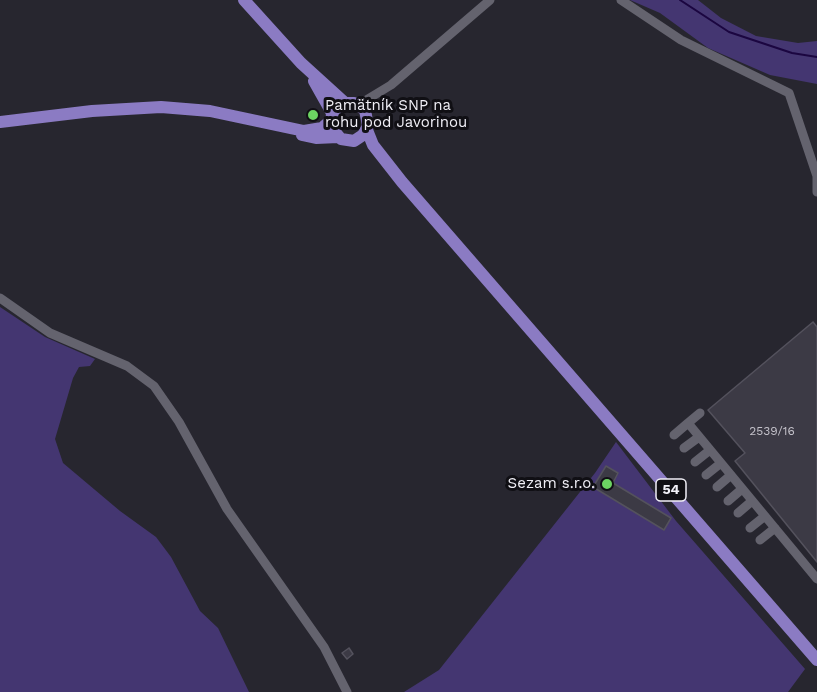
<!DOCTYPE html>
<meta charset="utf-8">
<style>
body{margin:0}
canvas{display:block;background:#27262f}
</style>
<canvas width="817" height="692"></canvas>
<script>
const context = document.querySelector('canvas').getContext('2d');
context.lineJoin = 'round';
function paint(path, color) { context.fillStyle = color; context.fill(path, 'evenodd'); }
const toPath = rows => new Path2D(rows.map(r => 'M' + r).join(''));
function stroke(path, color, width, dash) { context.strokeStyle = color; context.lineWidth = width; context.lineCap = dash ? 'butt' : 'round'; context.setLineDash(dash || []); context.stroke(path); }
function write(font, color, halo, rows, align = 'center') {
  context.font = font + ' "Work Sans",sans-serif'; context.lineWidth = 6; context.setLineDash([]); context.textBaseline = 'middle'; context.strokeStyle = halo; context.fillStyle = color; for (const [text, x, y, turn = 0] of rows) {
    context.save(); context.translate(x, y); context.rotate((+turn || 0) * Math.PI / 180); context.textAlign = isNaN(turn) ? turn : align; if (halo) context.strokeText(text, 0, 0); context.fillText(text, 0, 0); context.restore();
  }
}
const green = toPath([
 [630,0,698,0,721,18,756,36,798,43,817,41,817,84,770,75,708,48,660,13],
 [0,307,45,337,95,359,90,366,79,367,73,378,55,439,63,463,120,511,156,537,171,557,200,611,218,628,249,692,0,692],
 [616,442,676,521,805,669,788,692,404,692,439,670,595,473]
]);
const stream = toPath([
 [680,0,729,32,792,53,817,57]
]);
const building = toPath([
 [813,322,817,327,817,562,735,461,745,453,708,410,813,322],
 [606,466,618,473,613,483,671,518,664,530,593,487,606,466],
 [349,648,353,654,347,659,342,653,349,648]
]);
const minor = toPath([
 [621,0,681,40,789,93,817,176,817,192],
 [358,105,391,85,490,0],
 [0,298,50,333,127,366,154,386,179,422,227,509,324,647,347,692],
 [688,423,700,413],
 [674,435,688,423,817,579],
 [684,448,699,437],
 [695,462,710,450],
 [706,475,721,463],
 [717,487,731,475],
 [728,501,742,489],
 [738,513,752,501],
 [750,528,765,516],
 [760,540,775,528]
]);
const major = toPath([
 [244,0,301,63,345,103,354,103,365,110,368,126,363,135,354,141,341,139,331,127,332,113,345,103],
 [314,81,332,113],
 [0,122,92,111,161,107,210,111,304,131,322,128,330,121],
 [367,130,373,145,402,182,817,660],
 [302,135,316,138,338,137]
]);
const markers = [
 [313,115,6,"#6cd362"],
 [607,484,6,"#6cd362"]
];
const numberNames = [
 ["2539/16",772,431]
];
const shields = [
 [671,490,30]
];
const shieldNames = [
 ["54",671,490]
];
const poiNames = [
 ["Pamätník SNP na",325,106],
 ["rohu pod Javorinou",325,123],
 ["Sezam s.r.o.",595,484,"right"]
];
paint(green, '#443671');
stroke(stream, '#1b0640', 2);
paint(building, '#3c3a45');
stroke(building, '#54525d', 1.5);
stroke(minor, '#64636e', 9);
stroke(major, '#8b7bc3', 12);
for (const [x, y, r, color] of markers) { const dot = new Path2D(); dot.arc(x, y, r, 0, 2 * Math.PI); context.fillStyle = color; context.fill(dot); stroke(dot, '#100f14', 2); }
write('12px', '#c4c2ca', null, numberNames);
for (const [x, y, w] of shields) { const box = new Path2D(); box.roundRect(x - w / 2, y - 11, w, 22, 4.5); context.fillStyle = '#100f14'; context.fill(box); stroke(box, '#f1f0f7', 1.5); }
write('bold 14px', '#f1f0f7', null, shieldNames);
write('15px', '#f1f0f7', '#100f14', poiNames, 'left');
</script>
